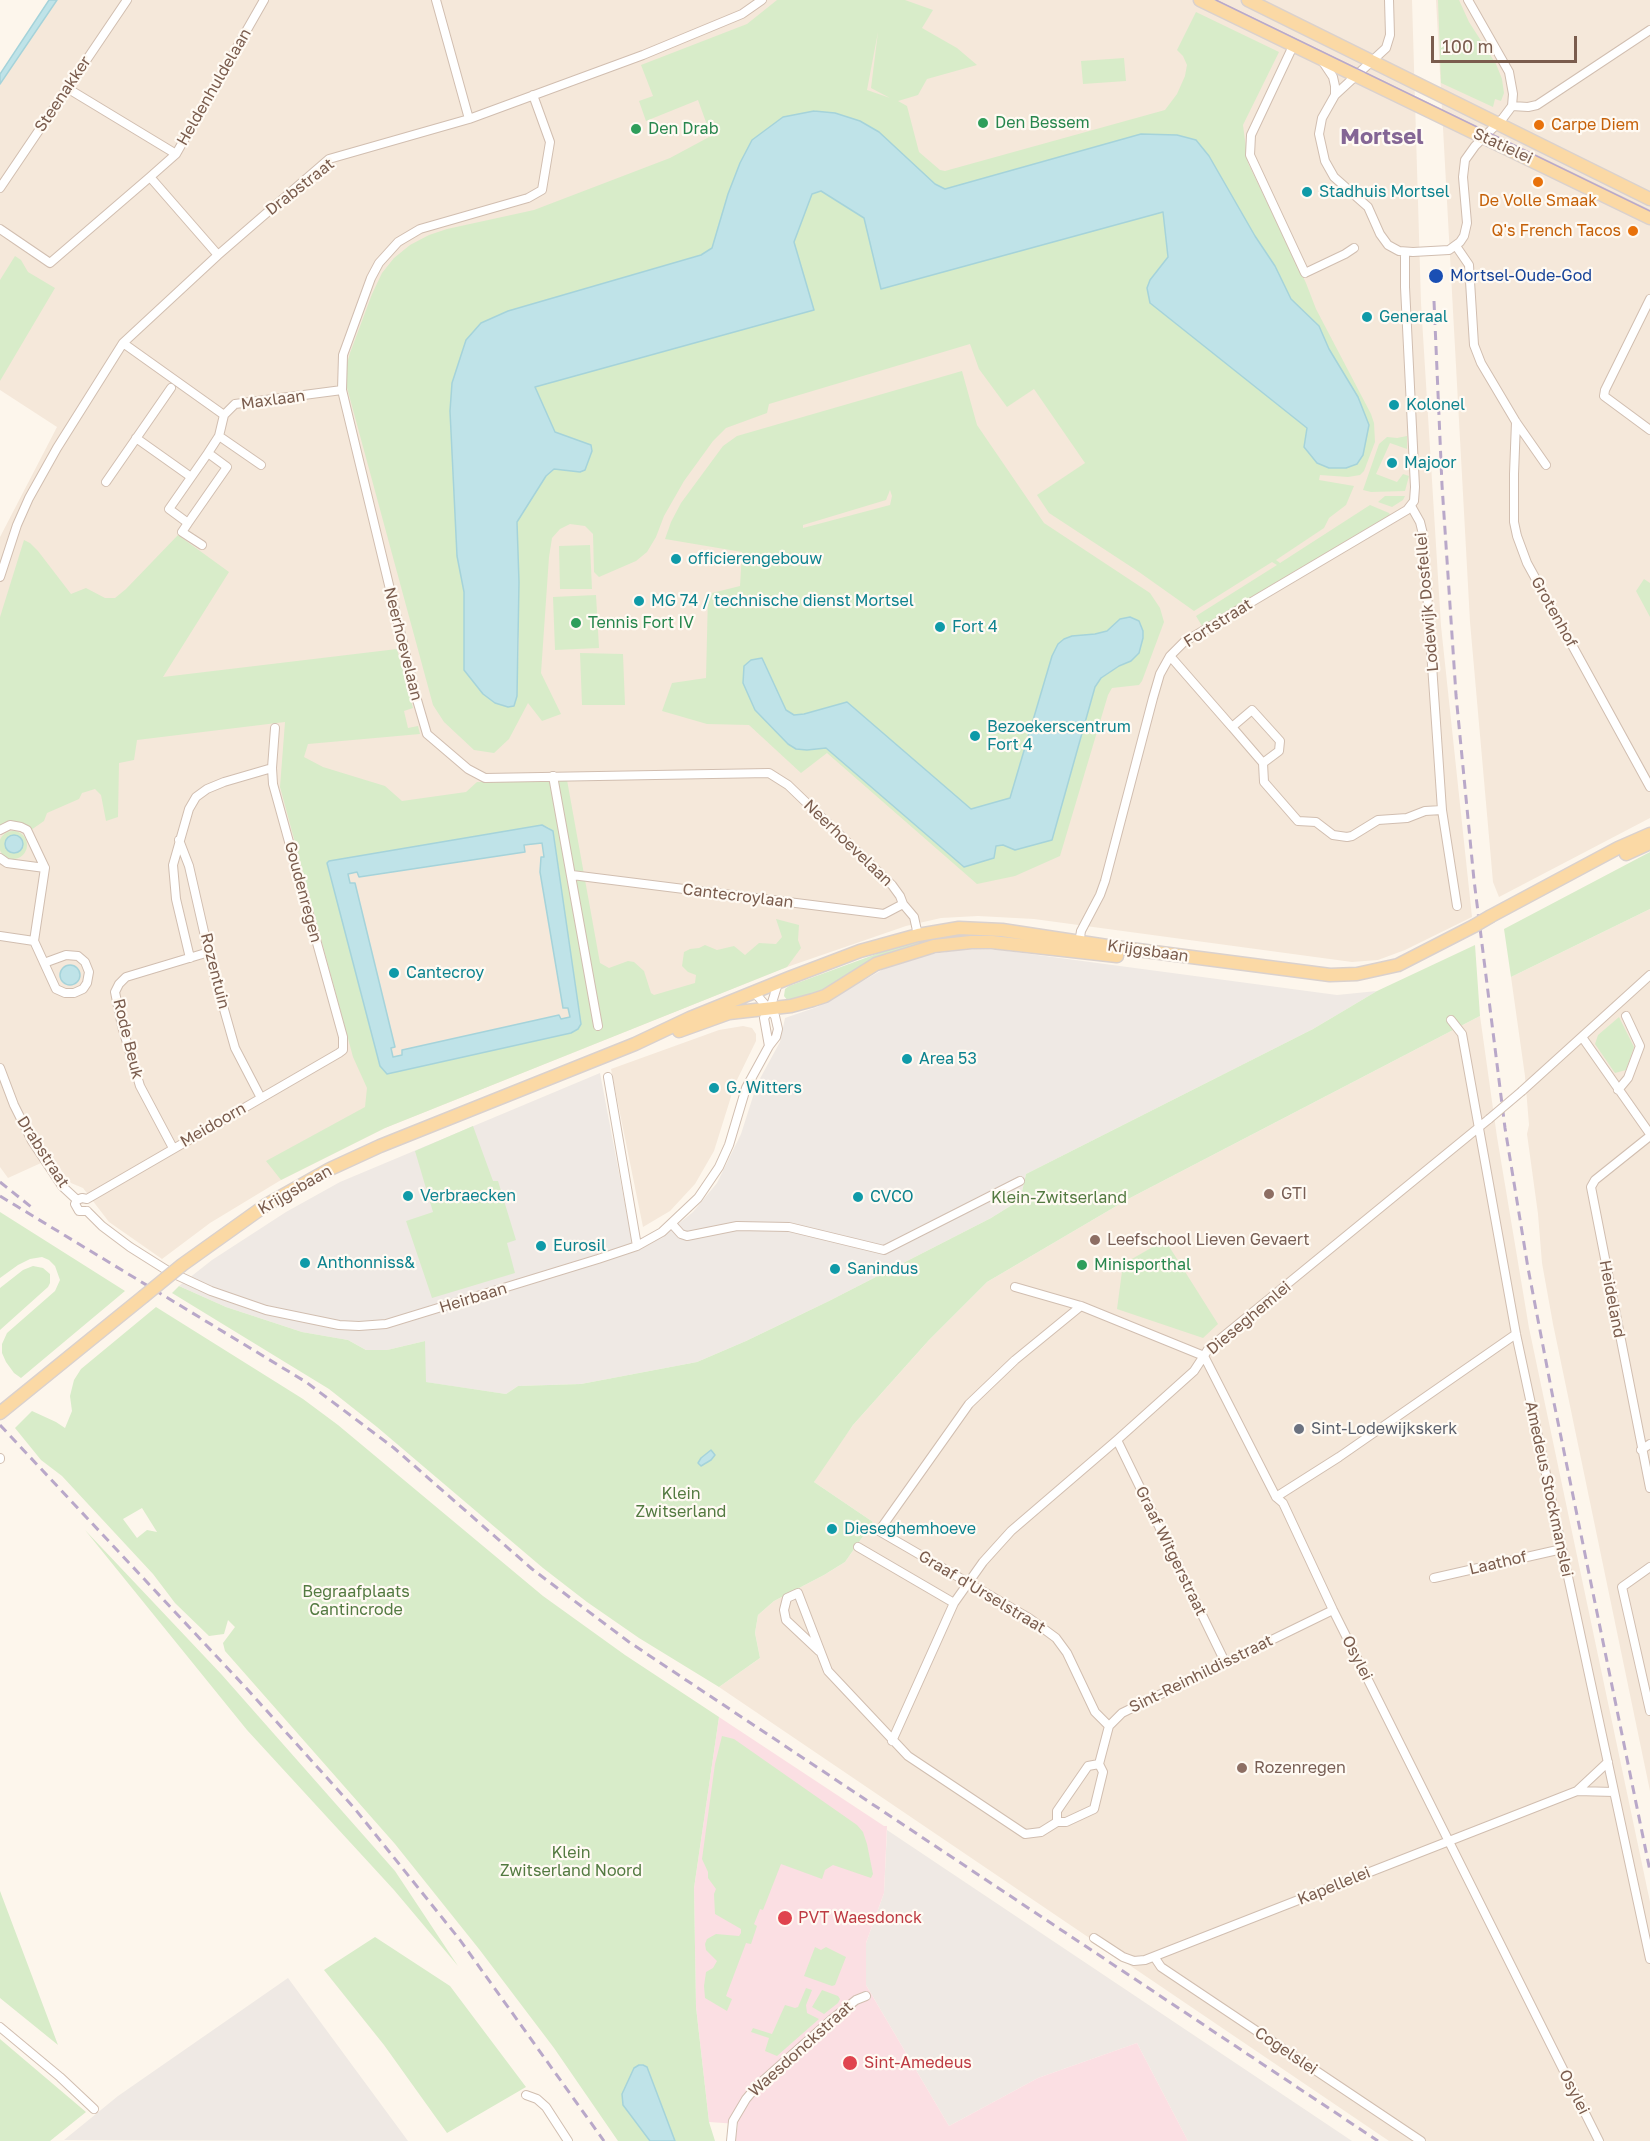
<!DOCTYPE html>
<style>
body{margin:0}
#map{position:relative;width:1650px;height:2141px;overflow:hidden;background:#fdf6ec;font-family:"Golos Text",sans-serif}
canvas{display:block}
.scale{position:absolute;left:1431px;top:36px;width:146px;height:27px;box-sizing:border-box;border:3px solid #7a5c4d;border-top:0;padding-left:8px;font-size:18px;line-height:21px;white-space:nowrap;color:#7a5c4d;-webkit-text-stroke:4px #fffaf3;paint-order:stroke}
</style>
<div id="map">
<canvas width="1650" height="2141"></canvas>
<div class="scale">100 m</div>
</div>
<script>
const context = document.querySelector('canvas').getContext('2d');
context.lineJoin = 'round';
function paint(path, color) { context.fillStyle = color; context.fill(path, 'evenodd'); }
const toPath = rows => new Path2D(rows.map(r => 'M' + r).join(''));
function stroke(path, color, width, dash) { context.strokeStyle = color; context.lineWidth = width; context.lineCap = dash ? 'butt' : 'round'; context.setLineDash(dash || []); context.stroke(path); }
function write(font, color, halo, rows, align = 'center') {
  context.font = font + ' "Golos Text",sans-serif'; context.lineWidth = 4.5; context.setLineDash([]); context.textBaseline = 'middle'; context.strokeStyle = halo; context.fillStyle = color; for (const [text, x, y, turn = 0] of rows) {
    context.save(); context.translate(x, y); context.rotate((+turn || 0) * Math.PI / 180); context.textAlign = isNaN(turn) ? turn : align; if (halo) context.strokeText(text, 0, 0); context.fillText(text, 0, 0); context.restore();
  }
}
const residential = toPath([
 [57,0,1412,0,1421,303,1441,626,1472,917,1405,950,1378,960,1352,962,1034,919,978,916,941,918,906,926,787,967,385,1128,281,1180,210,1223,162,1259,109,1222,83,1188,71,1183,52,1158,8,1178,0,1167,0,537,57,427,0,390,0,82],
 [1436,0,1650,0,1650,818,1499,897,1493,882,1470,622],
 [1650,909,1650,1791,1553,1324,1542,1263,1538,1214,1527,1134,1529,1125,1525,1076,1511,977],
 [1480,1016,1497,1137,1529,1328,1650,1902,1650,2141,1389,2141,719,1687,760,1658,755,1633,758,1615,774,1601,824,1575,845,1562,873,1522,814,1482,819,1472,853,1425,929,1340,987,1282,1130,1198],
 [743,1026,752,1028,756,1034,756,1041,735,1084,714,1151,695,1184,670,1211,643,1227,611,1069,719,1030]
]);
const industrial = toPath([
 [966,949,1000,950,1337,995,1377,991,1313,1029,1026,1174,1020,1200,991,1218,829,1301,746,1341,697,1362,581,1384,518,1386,506,1394,425,1382,425,1341,387,1350,366,1350,348,1340,302,1332,226,1307,179,1286,212,1260,286,1212,340,1182,600,1073,634,1252,662,1237,693,1212,717,1183,741,1134,757,1084,780,1042,785,1018,817,1007,882,970,900,962,927,955],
 [887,1830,1225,2056,1352,2141,1188,2141,1137,2043,1038,2078,949,2126,866,1985,866,1943,884,1893],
 [288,1978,408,2141,64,2140,118,2096]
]);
const medical = toPath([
 [719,1717,884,1826,887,1826,884,1893,866,1943,866,1985,949,2126,1038,2078,1137,2043,1188,2141,735,2141,738,2124,709,2122,696,2007,694,1888]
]);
const green = toPath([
 [777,0,905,0,933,10,922,28,957,48,977,65,927,79,918,95,898,101,907,106,919,152,940,170,945,171,1165,110,1177,94,1185,76,1187,65,1183,56,1177,50,1196,12,1279,52,1243,125,1248,163,1306,283,1316,309,1371,414,1374,423,1375,442,1364,471,1360,475,1348,477,1320,475,1319,480,1354,486,1346,505,1329,518,1324,528,1276,560,1280,563,1370,505,1389,513,1390,515,1202,626,1196,616,1277,565,1272,562,1194,611,1139,572,1049,513,1037,495,1085,463,1034,389,1007,407,979,369,970,344,769,404,767,413,726,428,713,441,684,481,664,516,656,537,647,552,636,561,599,577,594,572,593,534,585,526,570,524,560,529,552,538,549,557,541,673,561,714,542,721,528,703,509,739,494,753,474,750,444,722,433,705,346,384,345,370,350,353,372,294,382,273,394,258,410,245,429,235,447,229,534,210,670,158,711,136,698,100,646,121,639,101,653,96,641,65,747,24],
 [878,32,871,88,890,98,867,90],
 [860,121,879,133,935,184,945,189,1141,134,1177,135,1196,140,1209,156,1255,236,1275,266,1291,299,1319,326,1329,349,1304,447,1307,428,1150,303,1147,288,1168,257,1163,212,881,289,864,217,822,191,812,194,794,242,814,310,534,387,555,432,591,445,580,472,554,469,546,476,517,522,519,640,517,696,514,706,465,618,464,592,457,556,450,411,452,383,481,323,508,311,701,255,712,248,728,194],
 [1438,0,1459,0,1469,22,1496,64,1502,79,1504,93,1501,101,1495,99,1493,107,1441,83],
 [1124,58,1126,81,1083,84,1081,61],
 [15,256,21,260,28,272,55,288,0,381,0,280],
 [962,371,977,425,1044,523,1150,593,1160,608,1164,622,1142,681,1139,685,1112,688,1108,695,1060,856,1015,876,977,884,827,753,801,773,749,725,707,724,662,711,672,683,706,678,708,594,740,586,742,552,665,539,671,522,681,503,723,446,737,436],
 [890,490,892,496,890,505,803,528,803,525,886,500],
 [1130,617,1131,661,1110,671,1101,678,1095,687,1052,840,996,846,964,867,826,748,807,750,788,744,755,710,762,658,786,711,794,715,804,714,847,702,971,809,992,804,1010,798,1052,656,1058,644,1107,631,1120,619],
 [1407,436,1407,449,1390,443,1376,474,1397,482,1403,474,1409,476,1405,491,1371,492,1363,490,1379,444,1387,437,1397,438],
 [1385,496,1405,496,1403,500,1392,507,1378,502],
 [178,535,229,572,163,677,397,649,413,708,404,711,408,728,418,726,420,734,308,744,304,757,323,767,385,786,402,801,466,792,477,782,567,780,600,963,609,968,628,961,634,962,644,971,651,993,654,995,695,983,696,975,688,972,682,966,684,952,690,949,699,948,705,945,717,950,734,946,745,955,759,943,776,944,782,937,776,919,799,925,798,940,801,948,787,967,385,1128,281,1180,266,1161,365,1107,367,1088,353,1057,280,787,285,722,137,740,134,760,119,763,118,817,106,821,101,795,95,789,82,793,79,799,47,813,44,821,31,830,23,824,14,822,0,827,0,617,24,540,30,543,38,551,71,594,86,588,105,598,115,598,126,589],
 [542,825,548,827,553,831,581,1024,571,1033,387,1074,380,1066,327,863,329,861],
 [590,545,592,589,560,589,559,546],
 [1644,579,1650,583,1650,617,1636,591],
 [596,595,599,648,555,650,553,597],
 [580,653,623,654,625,705,582,705],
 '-1 845a14 14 0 1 1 28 0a14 14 0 1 1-28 0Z',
 [1650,852,1650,909,1511,977,1504,929],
 [974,932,1047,942,974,935,927,941,891,952,862,966,823,993,788,1001,784,996,785,989,789,986,890,949,926,938],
 [1475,945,1480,1016,1130,1198,987,1282,929,1340,853,1425,814,1482,873,1522,845,1562,824,1575,774,1601,758,1615,755,1633,760,1658,719,1687,639,1638,587,1602,543,1568,377,1427,329,1389,172,1293,179,1286,226,1307,302,1332,348,1340,366,1350,387,1350,425,1341,426,1382,506,1394,518,1386,581,1384,697,1362,746,1341,829,1301,991,1218,1020,1200,1026,1174,1313,1029,1377,991],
 [1619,1017,1634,1047,1626,1070,1615,1073,1595,1044,1598,1035],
 [473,1126,493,1181,498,1181,516,1240,507,1243,515,1273,432,1298,406,1221,433,1212,415,1151],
 [0,1212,125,1291,21,1378,14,1373,6,1362,2,1353,2,1344,7,1333,55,1291,60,1280,55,1266,49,1260,42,1257,30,1259,18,1265,0,1278],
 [1165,1240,1218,1324,1203,1338,1117,1309,1123,1264],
 [33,1266,43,1268,50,1274,50,1283,48,1287,0,1330,0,1288,23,1270],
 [156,1307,303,1399,338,1425,543,1596,625,1655,719,1717,694,1888,696,2007,709,2122,715,2141,618,2141,554,2048,479,1949,395,1844,225,1651,223,1643,235,1627,228,1620,224,1634,209,1636,175,1603,153,1574,62,1476,41,1460,15,1428,32,1411,56,1422,65,1428,72,1411,70,1396,74,1380,81,1369],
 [142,1508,157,1532,147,1530,137,1538,123,1519],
 [85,1530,222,1675,395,1871,458,1966,394,1890,247,1730],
 [722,1736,734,1739,857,1825,863,1832,867,1844,873,1874,871,1878,833,1865,825,1870,822,1879,781,1864,763,1910,760,1909,754,1924,757,1926,751,1944,746,1943,726,1996,732,1999,727,2011,705,1998,704,1986,706,1972,713,1968,717,1961,706,1950,705,1944,707,1939,716,1934,739,1936,741,1933,741,1929,715,1914,714,1894,716,1889,708,1878,708,1872,702,1859,715,1764],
 [0,1891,58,2045,0,1998],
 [375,1937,450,1986,526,2087,447,2133,384,2045,324,1970],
 [815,1947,821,1950,826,1947,846,1957,835,1985,832,1986,804,1976],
 [806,1988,812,1990,806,2005,807,2013,819,2019,777,2056,765,2051,769,2038,751,2032,753,2028,772,2034,785,2005,795,2008,798,2007],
 [822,1990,838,1996,840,1999,838,2003,824,2014,812,2007],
 [0,2039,86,2112,50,2141,0,2141]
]);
const water = toPath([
 [49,0,57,0,0,84,0,74,49,0],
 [814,111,835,113,860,121,879,132,935,184,945,189,1141,134,1177,135,1196,140,1209,156,1255,236,1275,266,1291,299,1319,326,1329,349,1358,397,1369,425,1363,455,1357,464,1346,468,1329,468,1317,463,1304,447,1307,428,1150,303,1147,288,1150,280,1168,257,1163,212,881,289,864,218,821,191,812,194,794,242,814,310,535,387,555,432,591,445,592,451,585,470,580,472,554,469,546,476,517,522,519,582,517,696,514,706,508,707,495,703,483,694,464,670,464,592,457,556,450,411,452,383,466,340,481,323,508,311,701,255,712,248,728,194,740,163,752,140,783,117,814,111],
 [1130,617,1139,621,1143,631,1143,638,1139,653,1131,661,1119,666,1101,678,1095,687,1052,840,1015,850,1003,845,996,846,994,858,964,867,826,748,807,750,796,749,788,744,755,710,743,683,744,666,751,660,762,658,786,710,794,715,804,714,847,702,971,809,1010,798,1052,656,1058,644,1064,639,1072,636,1095,634,1107,631,1120,619,1130,617],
 [542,825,553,831,581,1024,578,1029,571,1033,387,1074,380,1066,327,863,329,861,542,825],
 [542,843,544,857,541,857,540,872,563,1008,568,1008,570,1017,561,1019,559,1015,402,1050,402,1055,393,1057,391,1048,395,1047,355,883,350,883,348,874,357,872,359,877,525,852,524,845,542,843],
 '5 844a9 9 0 1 1 18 0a9 9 0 1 1-18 0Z',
 '60 975a10 10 0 1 1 20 0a10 10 0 1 1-20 0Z',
 [711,1450,715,1455,711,1460,701,1466,698,1463,701,1458,711,1450],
 [639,2065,643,2065,647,2067,675,2141,650,2141,623,2105,622,2094,634,2068,639,2065]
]);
const street = toPath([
 [436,0,469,119],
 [1389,0,1390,35,1386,48,1335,95,1322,118,1319,134,1325,161,1334,177,1368,207,1380,234,1388,245,1399,251,1413,252,1449,250,1460,242,1464,236,1467,223,1463,177,1465,160,1475,146,1503,118,1512,106],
 [1468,0,1509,72,1513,94,1512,106],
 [1293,46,1251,135,1250,155,1305,273,1345,254,1354,248],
 [1323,62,1333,77,1335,86,1335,95],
 [67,88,176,154],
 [533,95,550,142,542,190,528,198,420,229,398,242,379,263,371,278,343,355,342,390,415,693,427,734,468,769,485,778,769,773,788,785,892,885,900,896,903,904,914,917,918,935],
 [1512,106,1528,107,1537,105,1650,30],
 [150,177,218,255],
 [0,188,127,0],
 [0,229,50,263,150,177,176,154,264,0],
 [1456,246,1469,265,1474,345,1481,363,1516,422,1546,465],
 [1650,299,1605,390,1604,396,1650,430],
 [123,343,224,415],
 [224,415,235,404,342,390],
 [1516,422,1514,474,1514,522,1517,536,1527,563,1650,787],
 [219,436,224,415],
 [136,438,191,477],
 [106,482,171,388],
 [1411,506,1420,522,1423,534,1442,810,1457,906],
 [188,523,227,467,208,453,219,436,261,465],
 [202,545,182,532,188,523,169,509,208,453],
 [0,577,17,525,29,498,57,448,123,343,218,255,329,159,469,119,643,55,742,14,762,0],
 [1170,656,1232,727],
 [1263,763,1279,751,1280,741,1252,710,1232,727,1263,763,1264,782,1298,821,1316,822,1333,835,1347,837,1352,836,1378,820,1407,818,1425,811,1442,810],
 [553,776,598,1026],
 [0,830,10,825,21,827,27,830,45,868,34,941],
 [179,840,189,866,212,967,235,1048,261,1098],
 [0,858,7,863,45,868],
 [572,875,884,914,903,904],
 [0,936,34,941,56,989,65,993,74,993,83,989,87,983,89,972,85,962,78,956,66,955,44,963],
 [1079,943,1081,931,1100,895,1105,881,1153,698,1160,674,1170,656,1184,642,1407,510,1414,501,1415,487,1405,287,1405,252],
 [190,958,176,899,173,865,189,809,196,797,207,789,224,782,272,768],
 [1451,1020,1462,1034,1516,1334,1650,1959],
 [1582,1037,1650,1134],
 [769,1046,764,1018,770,1009,778,983],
 [0,1068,14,1105,32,1141,62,1186,77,1200,82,1198,87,1199,339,1053,343,1050,343,1037,273,784,272,768,275,728],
 [608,1077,637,1246],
 [1618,1090,1628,1078,1640,1046,1626,1016],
 [1522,1091,1650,975],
 [1650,1136,1595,1180,1591,1187,1650,1488],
 [173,1148,140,1086,122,1026,115,992,119,984,126,977,209,952],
 [77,1200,75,1204,79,1211,87,1211],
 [87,1211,102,1226,130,1247,168,1271,211,1291,266,1310,339,1325,359,1326,386,1324,598,1259,637,1246,662,1232,698,1198,719,1167,729,1145,746,1088,769,1046,776,1037,778,1029,775,1016,754,992],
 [672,1224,681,1234,687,1236,737,1226,789,1227,884,1250,1020,1181],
 [1015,1287,1081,1306,1204,1356,1276,1497,1283,1503,1333,1610,1599,2141],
 [1081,1306,1015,1360,969,1404,879,1531,1029,1618,1056,1638,1067,1653,1095,1712,1109,1726],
 [1117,1440,1225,1662],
 [1641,1450,1650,1444],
 [0,1458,0,1459],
 [1276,1497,1339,1457,1516,1334],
 [858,1547,954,1603],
 [1650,1567,1622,1587,1650,1711],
 [1434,1578,1562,1549],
 [819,1651,786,1620,784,1610,787,1598,798,1593,828,1671,908,1756,1025,1834,1041,1832,1057,1822],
 [892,1741,954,1603,983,1562,1011,1531,1117,1440,1194,1371,1209,1348,1489,1119],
 [1577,1791,1608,1762],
 [1057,1822,1066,1822,1094,1809,1103,1772,1099,1764,1109,1726,1122,1713,1333,1610],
 [1057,1822,1057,1811,1088,1766,1099,1764],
 [1094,1938,1123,1957,1134,1961,1145,1960,1577,1791,1614,1792],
 [1155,1958,1161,1967,1421,2141],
 [0,2027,60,2077,94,2109],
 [526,2095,537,2099,546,2107,568,2141],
 [731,2141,733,2121,746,2099,757,2086,831,2020,856,2000,866,1996]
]);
const primary = toPath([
 [1200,0,1650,218],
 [1248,0,1650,199],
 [1626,854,1650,843],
 [1491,916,1618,848,1650,834],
 [679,1031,729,1013,791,1006,813,1000,825,996,876,964,934,946,971,942,992,942,1117,956],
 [182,1265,266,1205,330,1169,380,1146,635,1044,690,1018,789,978,860,951,918,935,959,928,1002,930,1107,946,1330,975,1357,974,1398,965,1474,926],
 [0,1413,143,1297]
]);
const tram = toPath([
 [1216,0,1650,211]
]);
const rail = toPath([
 [1434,301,1442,485,1456,695,1474,880,1505,1128,1528,1268,1553,1398,1650,1871],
 [0,1182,35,1210],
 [0,1196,306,1382,394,1448,532,1569,629,1642,1378,2141],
 [0,1425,248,1690,355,1809,460,1940,604,2141]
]);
const streetBridge = toPath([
 [1489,1119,1522,1091]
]);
const primaryBridge = toPath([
 [1474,926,1491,916],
 [143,1297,182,1265]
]);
const markers = [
 [983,123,6,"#2e9e5b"],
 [1539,125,6,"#e8710a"],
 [636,129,6,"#2e9e5b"],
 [1538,182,6,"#e8710a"],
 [1307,192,6,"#0f9aa8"],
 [1633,231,6,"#e8710a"],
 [1436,276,8,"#1a4fb4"],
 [1367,317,6,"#0f9aa8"],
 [1394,405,6,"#0f9aa8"],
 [1392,463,6,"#0f9aa8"],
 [676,559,6,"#0f9aa8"],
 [639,601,6,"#0f9aa8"],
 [576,623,6,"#2e9e5b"],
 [940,627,6,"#0f9aa8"],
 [975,736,6,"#0f9aa8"],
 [394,973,6,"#0f9aa8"],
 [907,1059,6,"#0f9aa8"],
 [714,1088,6,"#0f9aa8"],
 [1269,1194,6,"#8d6e63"],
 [408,1196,6,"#0f9aa8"],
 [858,1197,6,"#0f9aa8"],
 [1095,1240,6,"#8d6e63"],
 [541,1246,6,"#0f9aa8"],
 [305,1263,6,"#0f9aa8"],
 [1082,1265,6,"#2e9e5b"],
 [835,1269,6,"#0f9aa8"],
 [1299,1429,6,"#6b7280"],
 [832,1529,6,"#0f9aa8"],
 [1242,1768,6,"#8d6e63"],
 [785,1918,8,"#e0444e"],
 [850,2063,8,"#e0444e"]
];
const streetNames = [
 ["Heldenhuldelaan",214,87,-60],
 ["Steenakker",63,94,-56],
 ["Statielei",1503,146,25],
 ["Drabstraat",300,187,-38],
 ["Maxlaan",273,400,-8],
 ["Lodewijk Dosfellei",1427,602,-95],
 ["Grotenhof",1554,612,61],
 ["Fortstraat",1218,623,-32],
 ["Neerhoevelaan",403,644,76],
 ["Neerhoevelaan",848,843,44],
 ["Goudenregen",303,892,75],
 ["Cantecroylaan",738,896,7],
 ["Krijgsbaan",1148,951,8],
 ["Rozentuin",215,971,76],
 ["Rode Beuk",128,1039,76],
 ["Meidoorn",213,1125,-30],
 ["Drabstraat",43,1152,57],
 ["Krijgsbaan",295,1190,-30],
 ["Heirbaan",473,1298,-17],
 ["Heideland",1612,1299,79],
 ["Dieseghemlei",1249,1318,-40],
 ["Amedeus Stockmanslei",1549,1489,78],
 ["Graaf Witgerstraat",1171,1551,64],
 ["Laathof",1498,1563,-13],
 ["Graaf d'Urselstraat",982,1592,31],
 ["Osylei",1357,1658,63],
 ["Sint-Reinhildisstraat",1201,1674,-26],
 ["Kapellelei",1334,1886,-22],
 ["Waesdonckstraat",801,2049,-42],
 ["Cogelslei",1286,2051,34],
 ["Osylei",1574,2092,63]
];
const leisureNames = [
 ["Den Bessem",995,123],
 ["Den Drab",648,129],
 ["Tennis Fort IV",588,623],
 ["Minisporthal",1094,1265]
];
const foodNames = [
 ["Carpe Diem",1551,125],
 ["De Volle Smaak",1538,201,"center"],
 ["Q's French Tacos",1621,231,"right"]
];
const cultureNames = [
 ["Stadhuis Mortsel",1319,192],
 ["Generaal",1379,317],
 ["Kolonel",1406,405],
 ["Majoor",1404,463],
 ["officierengebouw",688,559],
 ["MG 74 / technische dienst Mortsel",651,601],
 ["Fort 4",952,627],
 ["Bezoekerscentrum",987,727],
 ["Fort 4",987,745],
 ["Cantecroy",406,973],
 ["Area 53",919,1059],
 ["G. Witters",726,1088],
 ["Verbraecken",420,1196],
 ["CVCO",870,1197],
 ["Eurosil",553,1246],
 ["Anthonniss&",317,1263],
 ["Sanindus",847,1269],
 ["Dieseghemhoeve",844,1529]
];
const transitNames = [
 ["Mortsel-Oude-God",1450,276]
];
const educationNames = [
 ["GTI",1281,1194],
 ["Leefschool Lieven Gevaert",1107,1240],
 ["Rozenregen",1254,1768]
];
const parkNames = [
 ["Klein-Zwitserland",1059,1198],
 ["Klein",681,1494],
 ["Zwitserland",681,1512],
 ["Begraafplaats",356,1592],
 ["Cantincrode",356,1610],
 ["Klein",571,1853],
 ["Zwitserland Noord",571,1871]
];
const worshipNames = [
 ["Sint-Lodewijkskerk",1311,1429]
];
const healthNames = [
 ["PVT Waesdonck",798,1918],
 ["Sint-Amedeus",864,2063]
];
const districtNames = [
 ["Mortsel",1382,137]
];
paint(residential, '#f5e8da');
paint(industrial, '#efe9e4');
paint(medical, '#fbdfe3');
paint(green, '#d8ecc9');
paint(water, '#bfe3e8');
stroke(water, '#a5d3da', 1.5);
stroke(street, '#d1beb0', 10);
stroke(primary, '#dad1cd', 15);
stroke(street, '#fff', 8);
stroke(primary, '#fbd9a5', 12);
stroke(tram, '#b9a8c9', 1.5);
stroke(rail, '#b9a8c9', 3, [9, 6]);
stroke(streetBridge, '#d1beb0', 10, []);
stroke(primaryBridge, '#dad1cd', 15, []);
stroke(streetBridge, '#fff', 8);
stroke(primaryBridge, '#fbd9a5', 12);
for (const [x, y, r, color] of markers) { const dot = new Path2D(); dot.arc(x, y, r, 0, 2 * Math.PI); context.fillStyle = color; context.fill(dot); stroke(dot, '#fffaf3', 2); }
write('16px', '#7a5c4d', '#fffaf3', streetNames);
write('16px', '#27864d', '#fffaf3', leisureNames, 'left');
write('16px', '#c56008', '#fffaf3', foodNames, 'left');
write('16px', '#0d838f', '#fffaf3', cultureNames, 'left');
write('16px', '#164399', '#fffaf3', transitNames, 'left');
write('16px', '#785e54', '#fffaf3', educationNames, 'left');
write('16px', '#537a41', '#fffaf3', parkNames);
write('16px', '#5b616d', '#fffaf3', worshipNames, 'left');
write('16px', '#be3a42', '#fffaf3', healthNames, 'left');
write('bold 22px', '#846695', '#fffaf3', districtNames);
</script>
